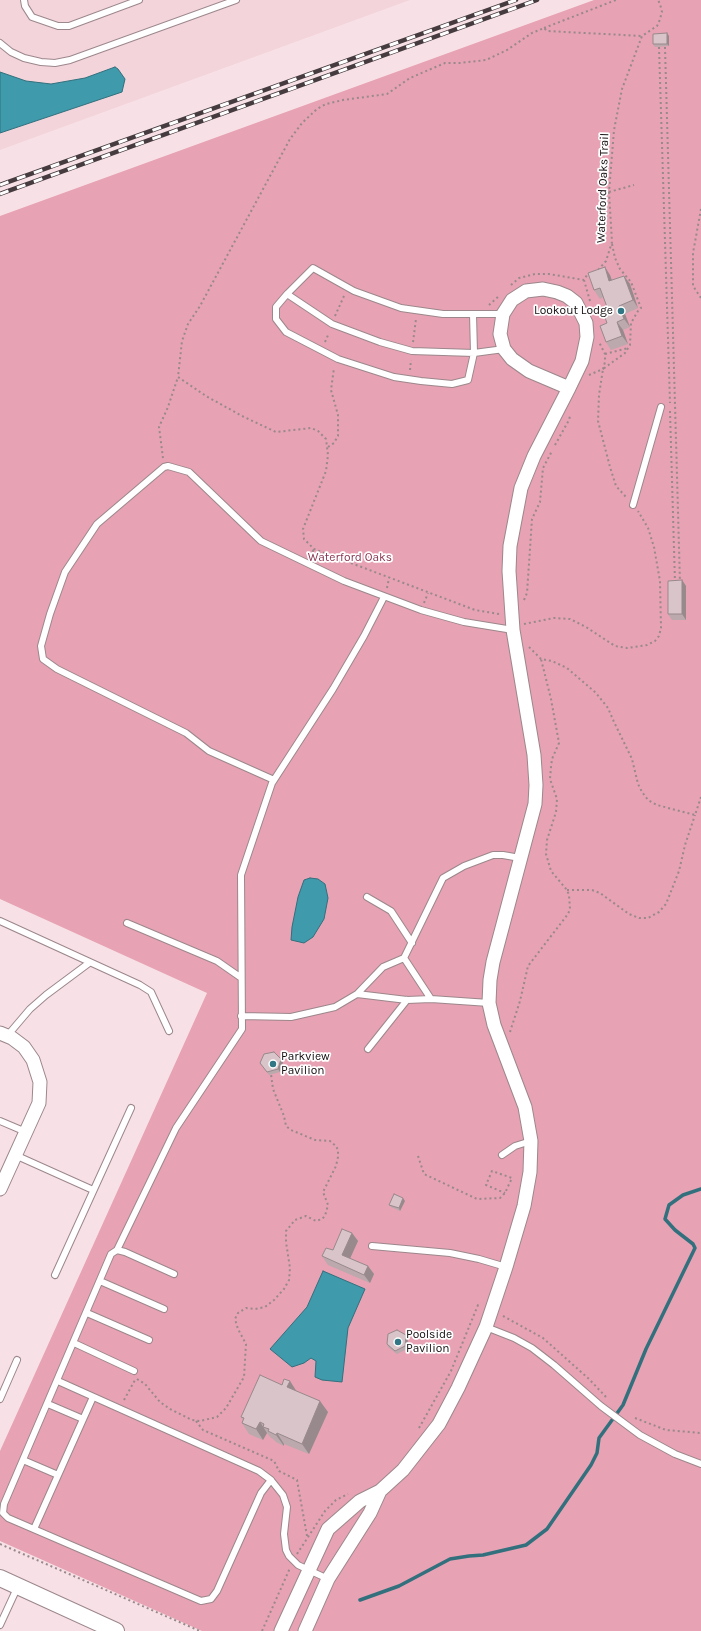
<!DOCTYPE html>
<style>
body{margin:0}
canvas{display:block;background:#f7e1e6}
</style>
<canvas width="701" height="1631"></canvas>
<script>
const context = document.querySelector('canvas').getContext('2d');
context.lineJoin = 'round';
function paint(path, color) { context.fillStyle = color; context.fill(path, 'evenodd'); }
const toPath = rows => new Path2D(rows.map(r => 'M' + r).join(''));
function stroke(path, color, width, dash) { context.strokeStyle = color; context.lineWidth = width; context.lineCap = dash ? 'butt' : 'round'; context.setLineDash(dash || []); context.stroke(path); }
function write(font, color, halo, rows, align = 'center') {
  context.font = font + ' Karla,sans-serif'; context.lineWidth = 3.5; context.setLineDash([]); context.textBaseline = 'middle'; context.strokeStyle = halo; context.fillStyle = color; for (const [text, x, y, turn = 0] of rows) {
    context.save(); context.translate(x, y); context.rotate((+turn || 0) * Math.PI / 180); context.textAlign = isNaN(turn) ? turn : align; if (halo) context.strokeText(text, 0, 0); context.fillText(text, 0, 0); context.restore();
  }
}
const built = toPath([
 [0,0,410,0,0,150]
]);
const green = toPath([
 [594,0,701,0,701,1631,202,1631,0,1541,0,1451,207,993,0,899,0,216]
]);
const water = toPath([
 [115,67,118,69,125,79,122,92,0,133,0,72,26,81,51,84,85,78,115,67],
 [310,878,318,879,325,884,328,898,324,919,313,937,304,943,291,940,292,927,298,897,304,880,310,878],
 [323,1271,365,1289,348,1328,342,1382,322,1380,315,1377,316,1361,311,1358,304,1363,292,1367,270,1349,307,1307,323,1271]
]);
const stream = toPath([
 [360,1600,399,1586,450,1559,469,1556,483,1555,526,1545,547,1529,591,1465,597,1453,599,1438,623,1405,646,1349,695,1248,693,1244,675,1230,665,1219,669,1205,683,1195,701,1189]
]);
const path = toPath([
 [544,28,616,0],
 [659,47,670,403],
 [665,47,680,583],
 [609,192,634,185],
 [701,209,693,253,693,286,701,298],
 [612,244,615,258,620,269,631,282,641,308,638,311,631,323,630,345,625,353,603,369,599,395,598,421,610,467,616,486,626,497],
 [511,285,519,278,535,274,549,274,584,280],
 [590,301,584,280,587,275,598,270,606,261,612,242,609,192,614,130,622,89,642,36,657,26,659,22,662,12,660,4,658,0],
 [489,305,499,296],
 [335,316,344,296],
 [325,342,329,333],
 [413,342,416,319],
 [605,354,628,348],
 [410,370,411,360],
 [589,375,603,369,605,362,605,354,599,342],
 [670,411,675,583],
 [555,445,569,420,570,416],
 [328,447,334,443,338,436,338,415,331,390,334,368],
 [163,458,159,427,168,407,178,377],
 [310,556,314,549],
 [387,588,389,578],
 [524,600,527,593,532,519,540,502,543,468,552,451],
 [424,603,428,593],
 [499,614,475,610,314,549,304,539,303,529,326,471,328,455,326,439,318,431,311,428,276,432,242,416,206,396,178,377,182,341,188,324,200,306,290,139,302,123,317,109,326,104,343,100,387,94,410,78,445,63,460,63,486,60,507,50,532,33,544,28,547,31,642,36],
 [524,624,554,618,570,619,586,627,615,646,627,648,647,645,655,641,659,636,661,628,660,581,654,547,648,528,638,511],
 [529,647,541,659,552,661,567,668,596,693,608,708,614,722,632,759,638,784,642,792,648,800,657,805,695,815,701,797],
 [567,890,592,890,600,893,629,914,639,918,648,918,659,912,666,904,679,871,685,845,695,815],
 [510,1032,520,1001,528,966,568,914,570,909,569,895,567,890,551,871,546,854,547,840,556,812,557,799,550,779,551,767,552,759,559,743,551,699,541,659],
 [418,1156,424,1174,477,1199,500,1198,505,1193,512,1178,492,1171,486,1185,505,1193],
 [503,1316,543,1338,589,1379,606,1397],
 [137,1379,145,1384,160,1402,170,1409,192,1420,200,1421,217,1417,226,1408,244,1377,246,1344,238,1329,235,1319,238,1313,246,1308,255,1309,265,1307,274,1300,284,1289,289,1280,290,1268,286,1242,286,1231,295,1220,306,1216,316,1221,322,1219,325,1216,328,1205,323,1192,336,1166,338,1157,338,1150,336,1146,330,1141,315,1140,291,1130,286,1126,284,1116,273,1089,271,1074],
 [124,1400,135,1380],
 [635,1418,666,1430,701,1433],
 [196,1421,203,1430,274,1461,279,1471,297,1480,307,1536],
 [419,1428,451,1371,478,1305,481,1306],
 [0,1544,200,1631],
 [297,1554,325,1511,336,1500,348,1494],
 [262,1631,290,1568]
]);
const service = toPath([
 [24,0,25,6,32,17,58,26,69,26,139,0],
 [0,43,11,52,24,58,41,62,55,63,70,60,236,0],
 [287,294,276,307,276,319,286,332,338,359,394,377,421,381,452,384,468,380,474,353,473,314],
 [503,314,443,314,401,308,354,291,313,268,287,294,332,324,380,342,412,351,474,353,504,349],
 [633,505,661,407],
 [274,780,209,751,186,733,57,669,43,659,41,646,50,614,65,572,97,524,164,467,168,466,189,472,261,541,344,581,421,610,464,622,513,630],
 [367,897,391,911,412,943],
 [0,921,140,985,151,992,169,1031],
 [127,923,217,961,240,977],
 [404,958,443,878,464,866,493,855,503,855,520,858],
 [357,994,407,1000,431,999],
 [241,1016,291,1017,335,1007,357,994,383,967,404,958,431,999,489,1003],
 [7,1036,30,1009,46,995,89,963],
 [368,1049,407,1000],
 [0,1121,26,1132],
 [15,1155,93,1190],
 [502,1155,515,1146,531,1141],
 [372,1246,450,1253,479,1259,506,1267],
 [117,1250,176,1128,242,1029,241,875,272,783,333,689,364,636,384,597],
 [174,1274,125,1252,117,1250,111,1254,4,1504,3,1513,8,1518,201,1601,211,1599,217,1591,261,1493,271,1480],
 [55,1275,131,1108],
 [100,1281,164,1309],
 [87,1313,149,1340],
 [486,1327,514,1338,532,1348,554,1365,601,1406,640,1435,675,1454,701,1464],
 [74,1343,134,1371],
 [58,1381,259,1471,271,1480,283,1495,287,1507,284,1534,286,1550,289,1556,298,1565,328,1579],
 [0,1399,17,1360],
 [48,1404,83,1419],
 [23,1460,58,1475],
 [34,1529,93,1397],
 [0,1625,18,1586]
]);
const minor = toPath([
 [0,1033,12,1038,24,1047,33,1060,40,1082,39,1103,0,1189],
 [281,1631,328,1529,360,1501,380,1491,403,1470,439,1424,458,1388,486,1327,506,1267,524,1206,530,1172,531,1141,525,1107,494,1025,489,1003,490,980,493,962,535,804,536,785,534,755,513,630,509,571,510,546,521,488,534,456,569,388,582,361,587,337,586,323,576,303,567,296,557,292,543,289,526,291,512,300,503,314,500,334,504,349,512,359,529,371,569,388],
 [305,1631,328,1579,370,1513,380,1491]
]);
const tertiary = toPath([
 [0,1578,116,1631]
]);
const rail = toPath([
 [0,185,516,0],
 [0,194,537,0]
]);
const wall = toPath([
 [669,36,669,46,655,47,653,44],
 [610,275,612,280,624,276,630,284,638,308,625,314,630,327,623,330,628,344,611,350,606,342,607,323,607,307,603,297,600,299,594,290],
 [682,580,686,586,686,620,672,620,668,614],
 [281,1059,283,1062,280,1072,269,1075,260,1063],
 [405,1201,400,1211,391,1207,389,1205],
 [352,1233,358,1241,350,1258,368,1266,374,1274,370,1283,328,1265,322,1256,333,1250],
 [408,1338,407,1349,397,1354,388,1347,387,1344],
 [290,1381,296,1391,328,1412,309,1454,284,1444,284,1446,276,1442,273,1439,270,1437,267,1433,263,1440,249,1434,242,1423,243,1420,241,1417,282,1385]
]);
const shadedWall = toPath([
 [667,33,669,36,669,46,667,44],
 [605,267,610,275,615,289,609,281],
 [624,276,630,284,638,308,633,300],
 [619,306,625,314,630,327,624,319],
 [617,322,623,330,628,344,622,336],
 [682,580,686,586,686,620,682,614],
 [281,1059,283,1062,280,1072,278,1069],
 [403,1198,405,1201,400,1211,399,1208],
 [352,1233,358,1241,348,1263,342,1255],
 [368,1266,374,1274,370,1283,364,1275],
 [406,1335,408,1338,407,1349,405,1346],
 [290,1381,297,1392,287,1387],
 [320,1401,328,1412,309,1454,302,1444],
 [260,1422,267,1433,263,1440,256,1429],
 [277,1433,284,1444,284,1446,276,1435]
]);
const building = toPath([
 [667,33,667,44,653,44,653,34,667,33],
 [605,267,609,281,624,276,633,300,619,306,624,319,617,322,622,336,606,342,600,326,607,323,602,309,607,307,600,288,594,290,588,273,605,267],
 [682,580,682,614,668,614,668,581,682,580],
 [274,1052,281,1059,278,1069,267,1072,260,1063,264,1054,274,1052],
 [394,1194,403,1198,399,1208,389,1205,394,1194],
 [342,1229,352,1233,342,1255,368,1266,364,1275,322,1256,326,1248,333,1250,342,1229],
 [397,1330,406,1335,405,1346,395,1351,387,1344,388,1334,397,1330],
 [260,1375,282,1385,284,1379,290,1381,287,1387,320,1401,302,1444,277,1433,276,1435,268,1431,269,1429,263,1427,264,1424,260,1422,256,1429,242,1423,244,1418,241,1417,260,1375]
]);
const markers = [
 [621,311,4,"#307684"],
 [273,1064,4,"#307684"],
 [398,1342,4,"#307684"]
];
const streetNames = [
 ["Waterford Oaks Trail",603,188,-88]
];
const poiNames = [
 ["Lookout Lodge",613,311,"right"],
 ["Parkview",281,1057],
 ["Pavilion",281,1071],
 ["Poolside",406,1335],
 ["Pavilion",406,1349]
];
const parkNames = [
 ["Waterford Oaks",350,558]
];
paint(built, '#f3d4db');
paint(green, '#e7a2b4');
paint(water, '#3f9aac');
stroke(water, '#32707d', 1);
stroke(stream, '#32707d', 3.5);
stroke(service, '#9c878c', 8);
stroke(minor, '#9c878c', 15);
stroke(tertiary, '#9c878c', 18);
stroke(path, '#99898c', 2, [2, 3]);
stroke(service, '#fff', 6);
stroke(minor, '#fff', 13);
stroke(tertiary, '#fff', 16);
stroke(rail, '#463c3f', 4.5);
stroke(rail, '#fff', 3, [9]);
paint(wall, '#bba9ad');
paint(shadedWall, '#98898d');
paint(building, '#d9c4c9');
stroke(building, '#98898d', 1);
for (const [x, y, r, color] of markers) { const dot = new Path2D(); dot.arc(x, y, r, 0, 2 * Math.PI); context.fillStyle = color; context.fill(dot); stroke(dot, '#fff', 1.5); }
write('12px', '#140d0f', '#fff', streetNames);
write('12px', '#140d0f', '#fff', poiNames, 'left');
write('12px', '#8a3552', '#fff', parkNames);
</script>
